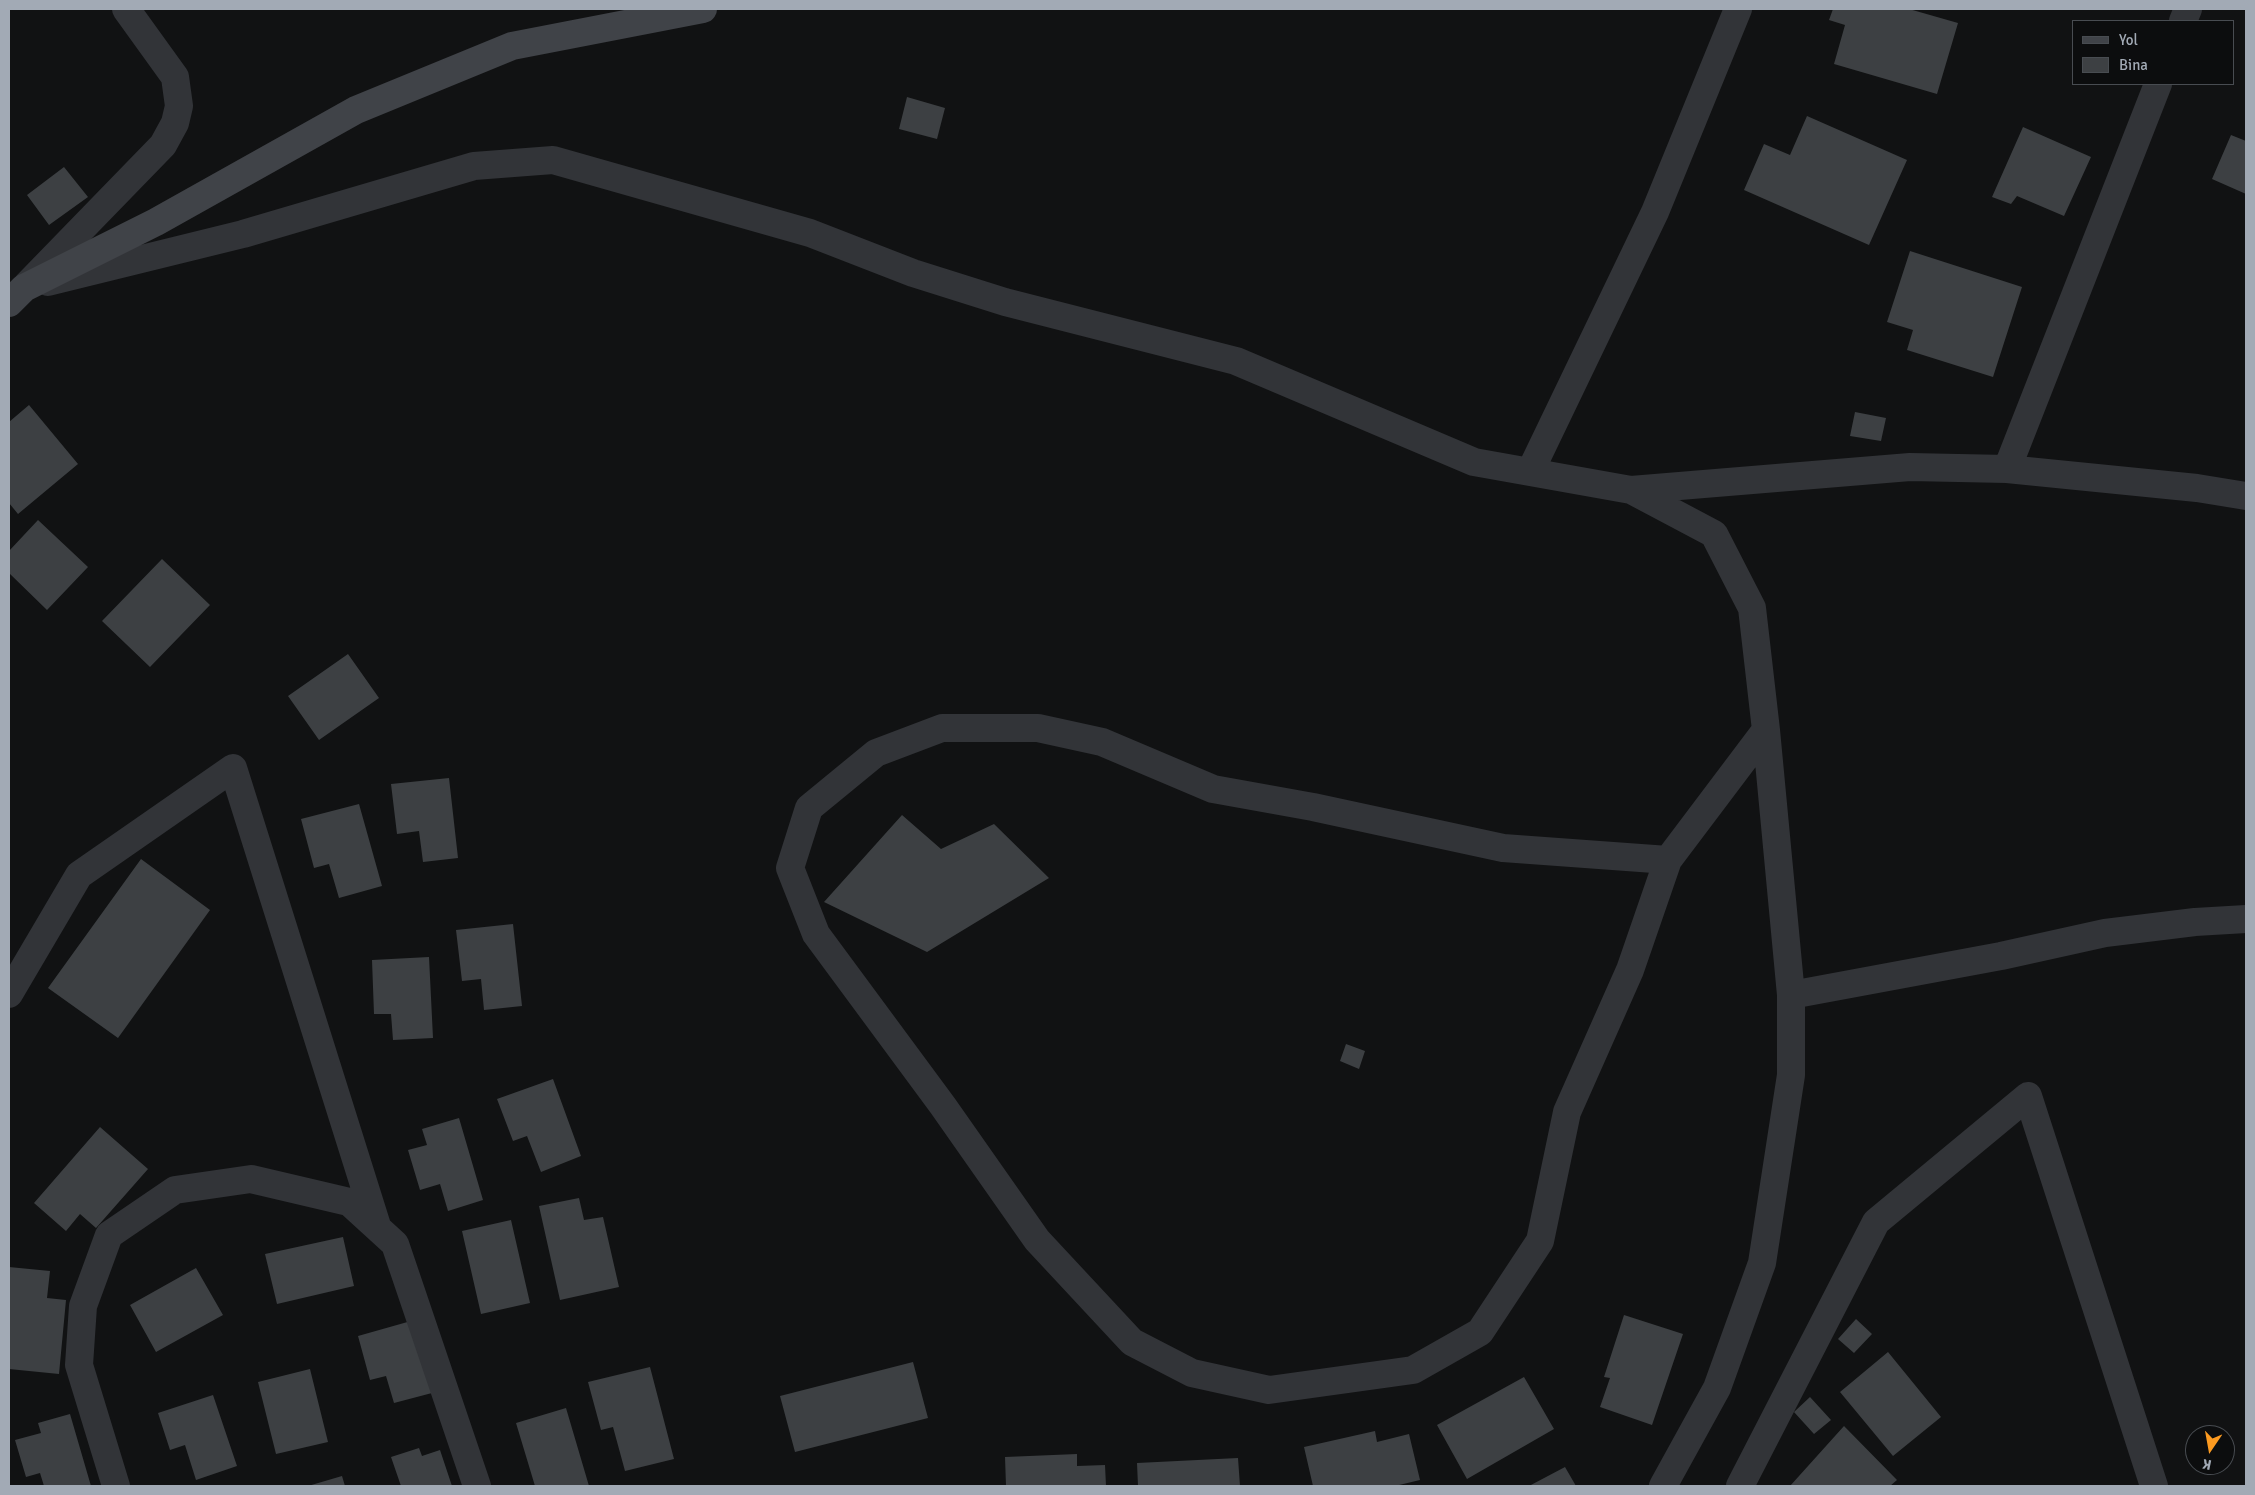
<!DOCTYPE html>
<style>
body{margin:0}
#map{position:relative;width:2255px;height:1495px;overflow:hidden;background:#111213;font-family:Signika,sans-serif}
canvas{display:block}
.frame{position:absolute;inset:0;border:10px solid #a2aab5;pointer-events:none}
.legend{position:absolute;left:2072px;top:20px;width:162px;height:65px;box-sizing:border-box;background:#0c0d0e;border:1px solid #484c51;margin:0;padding:6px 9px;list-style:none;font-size:15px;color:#a2aab5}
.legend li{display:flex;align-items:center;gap:10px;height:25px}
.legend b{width:25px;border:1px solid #484c51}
.north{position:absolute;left:2185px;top:1425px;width:50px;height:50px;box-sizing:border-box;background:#0c0d0e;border:1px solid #484c51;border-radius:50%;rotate:192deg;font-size:14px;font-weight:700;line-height:20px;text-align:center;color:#a2aab5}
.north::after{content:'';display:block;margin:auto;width:18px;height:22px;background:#fc9a20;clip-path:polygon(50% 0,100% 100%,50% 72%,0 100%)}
</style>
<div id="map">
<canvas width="2255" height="1495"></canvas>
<div class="frame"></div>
<ul class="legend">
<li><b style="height:6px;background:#404348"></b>Yol</li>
<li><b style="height:14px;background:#3d4043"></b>Bina</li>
</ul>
<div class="north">K</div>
</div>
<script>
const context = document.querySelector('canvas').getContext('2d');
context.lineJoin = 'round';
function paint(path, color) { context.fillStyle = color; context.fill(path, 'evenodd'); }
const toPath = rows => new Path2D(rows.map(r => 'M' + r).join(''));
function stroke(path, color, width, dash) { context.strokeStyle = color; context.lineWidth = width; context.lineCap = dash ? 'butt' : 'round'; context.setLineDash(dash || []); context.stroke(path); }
const building = toPath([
 [1833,9,1909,9,1958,23,1937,94,1834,64,1845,25,1829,20],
 [907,97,945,108,937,139,899,129],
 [1807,116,1907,160,1869,245,1744,190,1764,144,1790,155],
 [2023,127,2091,157,2064,216,2017,196,2011,204,1992,197],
 [2231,135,2246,141,2246,194,2212,179],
 [64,167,88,197,49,225,27,195],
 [1910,251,2022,287,1993,377,1907,350,1913,330,1887,322],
 [29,405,78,464,18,514,9,503,9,422],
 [1855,412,1886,418,1881,441,1850,436],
 [38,520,88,567,47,610,9,573,9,551],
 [162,559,210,605,150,667,102,621],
 [348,654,379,698,319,740,288,696],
 [449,778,458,858,423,862,419,831,397,834,391,784],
 [359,804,382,886,339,898,329,864,314,868,301,819],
 [902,815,941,849,994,824,1049,878,927,952,824,902],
 [141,859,210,910,118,1038,48,988],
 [513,924,522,1006,484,1010,481,979,462,981,456,930],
 [429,957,433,1038,393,1040,391,1014,374,1014,372,960],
 [1346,1044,1365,1051,1359,1069,1340,1061],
 [553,1079,581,1156,541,1172,527,1136,513,1141,497,1099],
 [459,1118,483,1200,448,1211,440,1184,420,1190,408,1150,427,1145,422,1129],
 [100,1127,148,1169,96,1228,80,1214,66,1231,34,1203],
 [579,1198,584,1220,603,1217,619,1287,560,1300,539,1206],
 [511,1220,530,1303,481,1314,462,1231],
 [343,1237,354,1286,277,1304,265,1254],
 [9,1267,50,1271,47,1298,66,1300,59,1374,9,1369],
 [196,1268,223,1315,156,1352,130,1305],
 [1624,1315,1683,1334,1652,1425,1600,1407,1610,1378,1604,1377],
 [1856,1319,1872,1334,1854,1353,1838,1339],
 [411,1321,432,1393,394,1403,386,1376,370,1380,358,1336],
 [1888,1352,1941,1417,1893,1456,1840,1392],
 [913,1362,928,1418,795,1452,780,1396],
 [650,1367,674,1459,625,1471,613,1427,601,1430,588,1382],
 [310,1369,328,1442,276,1454,258,1382],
 [1524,1377,1554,1429,1467,1479,1437,1425],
 [213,1395,237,1466,196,1480,185,1445,170,1450,158,1413],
 [1810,1397,1831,1420,1814,1434,1794,1412],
 [566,1408,589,1486,535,1486,516,1423],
 [70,1414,91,1486,44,1486,40,1473,26,1477,15,1440,41,1433,38,1423],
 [1844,1426,1897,1480,1890,1486,1790,1486],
 [1375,1431,1377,1442,1409,1434,1420,1480,1395,1486,1313,1486,1304,1447],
 [419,1448,422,1456,440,1450,452,1486,401,1486,391,1457],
 [1077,1454,1077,1466,1105,1465,1106,1486,1006,1486,1005,1457],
 [1238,1458,1240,1486,1138,1486,1137,1463],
 [1565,1467,1576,1486,1529,1486],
 [342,1476,345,1486,308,1486]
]);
const street = toPath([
 [2183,21,2188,9],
 [48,282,243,234,474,166,553,160,810,233,913,273,1005,302,1236,361,1474,462,1631,490,1910,467,2007,469,2197,488,2246,496],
 [27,285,163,145,175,123,179,106,175,77,126,9],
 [2007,469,2158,84],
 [1530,472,1655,212,1738,9],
 [1631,490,1714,534,1752,608,1766,730,1791,995,1791,1075,1762,1263,1717,1388,1663,1486],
 [1668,860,1503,848,1313,807,1213,789,1102,742,1038,728,942,728,876,753,809,808,790,868,816,934,943,1106,1037,1240,1132,1342,1192,1373,1269,1390,1413,1370,1480,1332,1540,1241,1567,1112,1630,970,1668,860,1766,730],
 [9,994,79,875,233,768,377,1226],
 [1791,995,2001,956,2105,933,2195,922,2246,919],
 [116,1486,79,1365,83,1306,109,1235,175,1190,251,1179,349,1202,395,1244,477,1486],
 [1740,1486,1876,1222,2028,1096,2154,1486]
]);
const secondary = toPath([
 [9,303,24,288,156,222,356,110,512,46,703,9]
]);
paint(building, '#3d4043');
stroke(street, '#323438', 28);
stroke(secondary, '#404348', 28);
</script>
